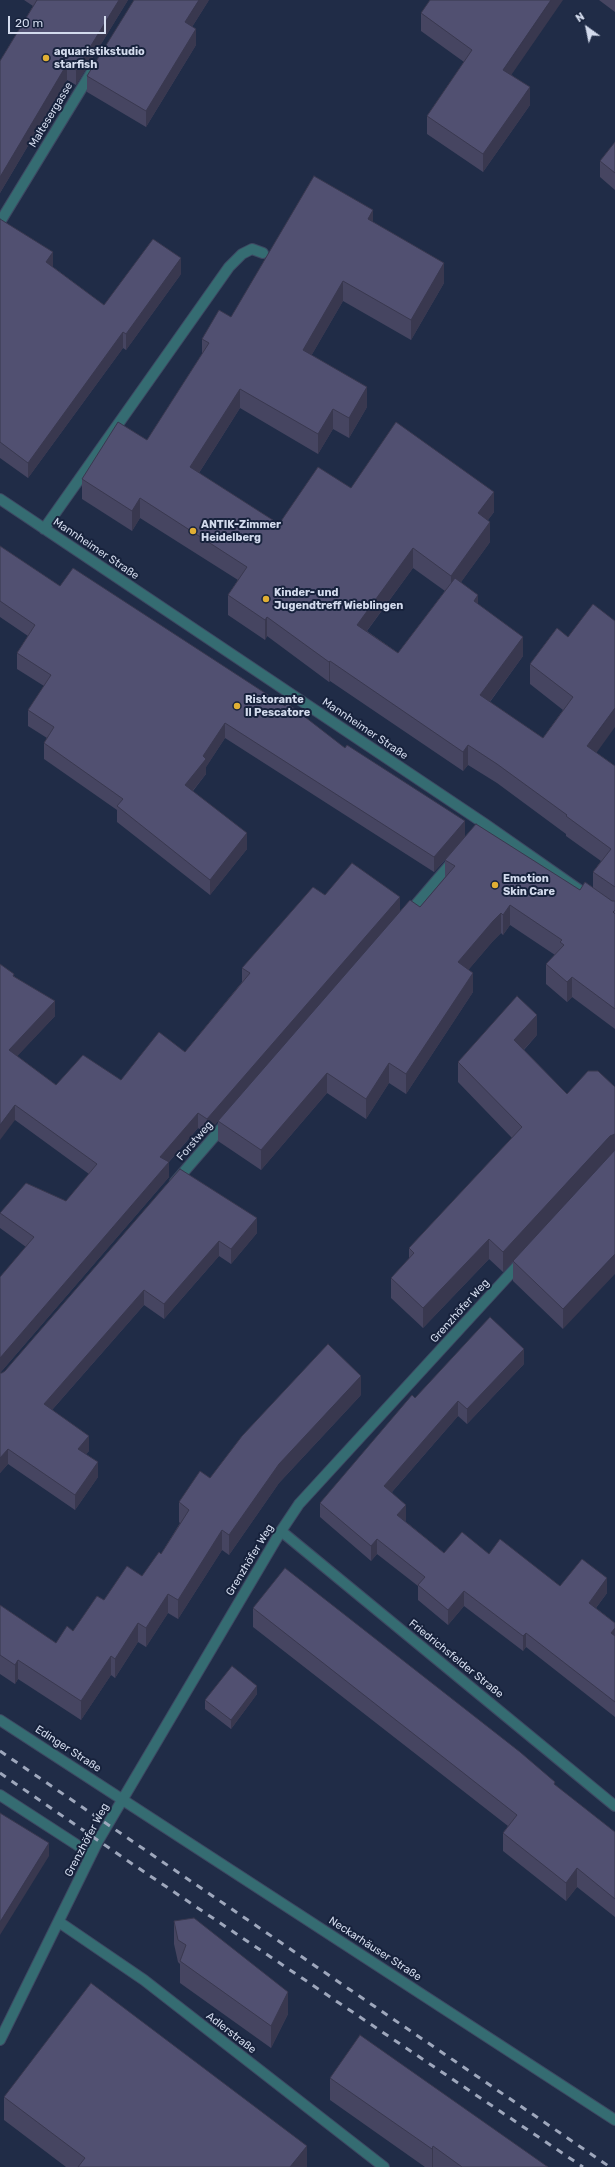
<!DOCTYPE html>
<meta charset="utf-8">
<style>
body{margin:0}
#map{position:relative;width:615px;height:2167px;overflow:hidden;background:#202c47;font-family:Rubik,sans-serif}
canvas{display:block}
.north{position:absolute;left:567px;top:8px;width:40px;height:40px;-webkit-text-stroke:3px #17223c;paint-order:stroke;rotate:327deg;font-size:11px;font-weight:700;line-height:16px;text-align:center;color:#d3dbed}
.north::after{content:'';display:block;margin:auto;width:14px;height:18px;background:#d3dbed;clip-path:polygon(50% 0,100% 100%,50% 72%,0 100%)}
.scale{position:absolute;left:8px;top:16px;width:98px;height:18px;box-sizing:border-box;border:2px solid #d3dbed;border-top:0;padding-left:5px;font-size:12px;line-height:14px;white-space:nowrap;color:#d3dbed;-webkit-text-stroke:3px #17223c;paint-order:stroke}
</style>
<div id="map">
<canvas width="615" height="2167"></canvas>
<div class="north">N</div>
<div class="scale">20 m</div>
</div>
<script>
const context = document.querySelector('canvas').getContext('2d');
context.lineJoin = 'round';
const toPath = rows => new Path2D(rows.map(r => 'M' + r).join(''));
function stroke(path, color, width, dash) { context.strokeStyle = color; context.lineWidth = width; context.lineCap = dash ? 'butt' : 'round'; context.setLineDash(dash || []); context.stroke(path); }
function paint(path, color) { context.fillStyle = color; context.fill(path, 'evenodd'); }
function write(font, color, halo, rows, align = 'center') {
  context.font = font + ' Rubik,sans-serif'; context.lineWidth = 4; context.setLineDash([]); context.textBaseline = 'middle'; context.strokeStyle = halo; context.fillStyle = color; for (const [text, x, y, turn = 0] of rows) {
    context.save(); context.translate(x, y); context.rotate((+turn || 0) * Math.PI / 180); context.textAlign = isNaN(turn) ? turn : align; if (halo) context.strokeText(text, 0, 0); context.fillText(text, 0, 0); context.restore();
  }
}
const minor = toPath([
 [0,222,94,68],
 [0,499,485,824,588,896],
 [44,529,229,267,242,254,252,249,263,253],
 [407,915,454,860],
 [175,1182,226,1123],
 [281,1531,615,1806],
 [0,1720,615,2120],
 [0,1795,91,1854],
 [59,1922,144,1980,384,2167],
 [0,2040,98,1841,281,1531,299,1504,521,1262]
]);
const rail = toPath([
 [0,1751,610,2167],
 [0,1773,128,1861,583,2167]
]);
const wall = toPath([
 [24,0,128,0,76,85,67,80,0,193,0,61,33,6],
 [209,0,192,27,196,45,146,127,87,92,87,76],
 [599,0,615,0,615,12],
 [421,13,512,75,530,105,483,172,427,134,427,116,464,62,421,31],
 [615,142,615,190,600,177,600,161],
 [0,219,53,267,104,305,181,274,126,350,123,348,28,478,0,458],
 [373,223,444,283,411,340,343,301,311,356,367,407,349,438,333,429,318,454,240,408,199,473,279,524,351,488,494,512,488,520,490,542,461,582,478,604,523,656,490,702,543,738,563,710,530,684,530,664,557,628,597,753,615,766,615,1029,572,997,567,1002,546,984,546,964,555,955,510,925,503,935,501,933,493,941,469,969,473,992,406,1094,389,1083,366,1119,327,1093,261,1170,218,1141,218,1121,207,1134,198,1128,169,1162,169,1177,0,1373,2,1373,5,1371,180,1169,257,1233,231,1264,219,1256,164,1319,144,1305,52,1410,89,1451,86,1454,98,1477,75,1510,8,1464,0,1473,0,1277,26,1247,0,1228,0,1213,66,1201,89,1174,15,1120,14,976,55,1016,17,1056,56,1085,121,1080,185,1052,242,982,242,968,325,895,400,912,420,907,445,877,445,860,434,872,225,738,206,767,206,774,193,791,247,849,210,895,117,822,117,810,44,759,44,743,47,738,28,726,28,710,44,686,17,669,17,653,28,636,0,617,0,546,60,586,345,748,465,837,580,890,593,888,593,872,601,861,566,836,566,834,497,783,468,765,463,771,330,681,329,682,267,636,265,640,228,615,228,595,238,580,140,518,132,531,82,499,82,479,147,440,202,354,202,339,231,317],
 [413,568,445,591,398,653,367,631],
 [537,1035,524,1050,567,1094,563,1329,513,1281,513,1262,503,1272,489,1259,423,1328,391,1298,391,1278,409,1259,409,1248,512,1138,458,1082,458,1062],
 [524,1364,467,1424,458,1416,392,1492,406,1520,405,1521,444,1553,489,1554,560,1586,607,1593,596,1608,615,1623,615,1717,526,1647,523,1651,464,1606,448,1625,418,1600,418,1586,377,1554,371,1561,320,1517,320,1503,415,1398],
 [361,1395,279,1483,229,1555,222,1550,178,1619,168,1613,146,1647,138,1642,115,1678,111,1675,81,1720,18,1679,15,1684,0,1674,0,1605,56,1643,73,1631,104,1600,142,1576,161,1554,180,1523,179,1522,179,1502,210,1478],
 [253,1608,555,1785,615,1832,615,1917,577,1887,566,1901,503,1851,503,1833,508,1826,253,1627],
 [257,1694,231,1729,205,1709,205,1700],
 [174,1921,288,2014,271,2048,180,1983,180,1964,178,1962,174,1944],
 [330,2078,548,2167,425,2167,330,2100],
 [4,2097,307,2167,66,2167,4,2120]
]);
const shadedWall = toPath([
 [119,0,128,0,76,85,76,70],
 [199,0,209,0,185,38,185,22],
 [551,0,563,0,503,87,503,70],
 [196,29,196,45,146,127,146,111],
 [67,64,67,80,0,193,0,177],
 [530,87,530,105,483,172,483,154],
 [373,210,373,230,368,219],
 [53,252,53,268,46,262],
 [181,258,181,274,126,350,126,334],
 [444,263,444,283,411,340,411,320],
 [343,281,343,301,303,370,303,350],
 [123,332,123,348,28,478,28,463],
 [367,387,367,407,349,438,349,418],
 [240,389,240,408,190,487,190,467],
 [333,409,333,429,318,454,318,434],
 [494,492,494,512,478,533,478,513],
 [140,498,140,518,132,531,132,511],
 [490,522,490,542,451,596,451,576],
 [413,548,413,568,357,644,357,625],
 [478,595,478,615,474,601],
 [267,617,267,636,265,640,265,620],
 [523,637,523,656,480,715,480,695],
 [330,661,330,681,329,682,329,662],
 [615,708,615,727,587,766,587,746],
 [225,723,225,738,206,767,206,774,185,800,185,785,203,756],
 [468,745,468,765,463,771,463,752],
 [465,821,465,837,434,872,434,857],
 [247,833,247,849,210,895,210,880],
 [400,897,400,912,207,1134,207,1119],
 [510,905,510,925,503,935,503,915],
 [501,913,501,933,493,941,458,982,458,962,493,921],
 [473,973,473,992,406,1094,406,1074],
 [572,977,572,997,567,1002,567,982],
 [55,1001,55,1016,9,1065,9,1050],
 [537,1015,537,1035,514,1060,514,1040],
 [389,1063,389,1083,366,1119,366,1099],
 [327,1073,327,1093,261,1170,261,1150],
 [15,1105,15,1120,0,1140,0,1125],
 [198,1113,198,1128,160,1172,160,1157],
 [615,1134,615,1154,610,1156,503,1272,503,1252,610,1136],
 [169,1162,169,1177,0,1373,0,1358],
 [257,1218,257,1233,231,1264,231,1249],
 [489,1239,489,1259,423,1328,423,1308],
 [219,1241,219,1256,164,1319,164,1304],
 [615,1254,615,1274,563,1329,563,1309],
 [144,1290,144,1305,44,1419,44,1404],
 [524,1349,524,1364,467,1424,467,1409],
 [361,1376,361,1395,279,1483,229,1555,229,1535,279,1464],
 [458,1401,458,1416,384,1501,384,1486],
 [89,1436,89,1451,78,1464,78,1449],
 [8,1449,8,1464,0,1473,0,1458],
 [98,1462,98,1477,75,1510,75,1495],
 [406,1505,406,1520,397,1530,397,1515],
 [222,1530,222,1550,178,1619,178,1600],
 [377,1539,377,1554,371,1561,371,1546],
 [607,1578,607,1593,589,1617,589,1603],
 [464,1591,464,1606,448,1625,448,1610],
 [168,1594,168,1613,146,1647,146,1628],
 [138,1623,138,1642,115,1678,115,1659],
 [615,1628,615,1643,611,1633],
 [526,1633,526,1647,523,1651,523,1636],
 [111,1656,111,1675,81,1720,81,1701],
 [18,1660,18,1679,15,1684,15,1665],
 [257,1686,257,1694,231,1729,231,1720],
 [49,1843,49,1856,0,1935,0,1922],
 [577,1868,577,1887,566,1901,566,1883],
 [288,1992,288,2014,271,2048,271,2026],
 [307,2146,307,2167,290,2167],
 [433,2146,433,2167,432,2167,432,2149]
]);
const building = toPath([
 [37,0,119,0,76,70,67,64,0,177,0,61,37,0],
 [134,0,199,0,185,22,196,29,146,111,87,76,134,0],
 [430,0,551,0,503,70,530,87,483,154,427,116,472,50,421,13,430,0],
 [615,142,615,173,600,161,615,142],
 [314,176,373,210,368,219,444,263,411,320,343,281,303,350,367,387,349,418,333,409,318,434,240,389,190,467,279,524,318,467,351,488,396,422,494,492,478,513,490,522,451,576,413,548,357,625,398,653,455,578,478,595,474,601,523,637,480,695,543,738,573,697,530,664,557,628,568,637,593,604,615,621,615,708,587,746,615,766,615,887,593,872,611,849,566,816,567,815,497,764,468,745,463,752,330,661,329,662,267,617,265,620,228,595,247,567,140,498,132,511,82,479,118,422,147,440,209,343,202,339,219,310,231,317,314,176],
 [0,219,53,252,46,262,104,305,153,239,181,258,126,334,123,332,28,463,0,442,0,219],
 [0,546,60,586,73,568,285,706,287,703,345,748,347,745,465,821,434,857,225,723,203,756,206,759,185,785,247,833,210,880,117,806,123,799,44,743,54,727,28,710,51,675,17,653,35,625,0,601,0,546],
 [476,824,580,890,585,882,612,901,615,901,615,910,613,912,615,914,615,1009,572,977,567,982,546,964,564,945,560,942,562,940,510,905,503,915,501,913,493,921,458,962,473,973,406,1074,389,1063,366,1099,327,1073,261,1150,218,1121,410,900,420,907,455,866,445,860,476,824],
 [352,863,400,897,207,1119,198,1113,160,1157,169,1162,0,1358,0,1277,34,1237,0,1213,26,1183,66,1201,97,1164,15,1105,0,1125,0,964,14,974,13,976,55,1001,9,1050,56,1085,83,1055,121,1080,159,1032,185,1052,250,973,242,968,313,887,325,895,352,863],
 [517,996,537,1015,514,1040,567,1094,588,1071,598,1071,615,1087,615,1134,610,1136,503,1252,489,1239,423,1308,391,1278,414,1253,409,1248,522,1127,458,1062,517,996],
 [615,1150,615,1254,563,1309,513,1261,615,1150],
 [180,1169,257,1218,231,1249,219,1241,164,1304,144,1290,44,1404,89,1436,78,1449,98,1462,75,1495,8,1449,0,1458,0,1373,2,1373,5,1371,180,1169],
 [490,1317,524,1349,467,1409,458,1401,384,1486,406,1505,397,1515,444,1553,462,1532,489,1554,500,1539,560,1586,582,1559,607,1578,589,1603,615,1623,615,1628,611,1633,615,1636,615,1702,526,1633,523,1636,464,1591,448,1610,418,1585,425,1577,377,1539,371,1546,320,1503,412,1395,415,1398,490,1317],
 [328,1344,361,1376,279,1464,229,1535,222,1530,178,1600,168,1594,146,1628,138,1623,115,1659,111,1656,81,1701,18,1660,15,1665,0,1655,0,1605,56,1643,67,1626,73,1631,97,1596,104,1600,127,1566,142,1576,159,1552,161,1554,189,1510,179,1502,200,1471,210,1478,242,1436,328,1344],
 [285,1568,520,1752,555,1782,554,1784,615,1832,615,1899,577,1868,566,1883,503,1833,517,1815,253,1608,285,1568],
 [232,1666,257,1686,231,1720,205,1700,232,1666],
 [0,1813,49,1843,0,1922,0,1813],
 [194,1918,288,1992,271,2026,180,1961,186,1945,178,1940,174,1921,194,1918],
 [91,1983,307,2146,290,2167,78,2167,85,2158,4,2097,91,1983],
 [360,2035,548,2167,462,2167,433,2146,432,2149,330,2078,360,2035]
]);
const markers = [
 [46,58,4,"#e1af34"],
 [193,531,4,"#e1af34"],
 [266,599,4,"#e1af34"],
 [237,706,4,"#e1af34"],
 [495,885,4,"#e1af34"]
];
const poiNames = [
 ["aquaristikstudio",54,52],
 ["starfish",54,65],
 ["ANTIK-Zimmer",201,525],
 ["Heidelberg",201,538],
 ["Kinder- und",274,593],
 ["Jugendtreff Wieblingen",274,606],
 ["Ristorante",245,700],
 ["Il Pescatore",245,713],
 ["Emotion",503,879],
 ["Skin Care",503,892]
];
const streetNames = [
 ["Maltesergasse",51,115,-59],
 ["Mannheimer Straße",96,549,34],
 ["Mannheimer Straße",365,729,34],
 ["Forstweg",195,1141,-49],
 ["Grenzhöfer Weg",460,1311,-48],
 ["Grenzhöfer Weg",250,1560,-59],
 ["Friedrichsfelder Straße",456,1659,39],
 ["Edinger Straße",68,1749,33],
 ["Grenzhöfer Weg",87,1840,-62],
 ["Neckarhäuser Straße",375,1949,33],
 ["Adlerstraße",231,2033,38]
];
stroke(minor, '#3d4862', 12);
stroke(minor, '#356c72', 10);
stroke(rail, '#9ea7bc', 3, [7, 7]);
paint(wall, '#464561');
paint(shadedWall, '#39384f');
paint(building, '#515071');
stroke(building, '#39384f', 1);
for (const [x, y, r, color] of markers) { const dot = new Path2D(); dot.arc(x, y, r, 0, 2 * Math.PI); context.fillStyle = color; context.fill(dot); stroke(dot, '#17223c', 1.5); }
write('bold 11px', '#d3dbed', '#17223c', poiNames, 'left');
write('11px', '#d3dbed', '#17223c', streetNames);
</script>
